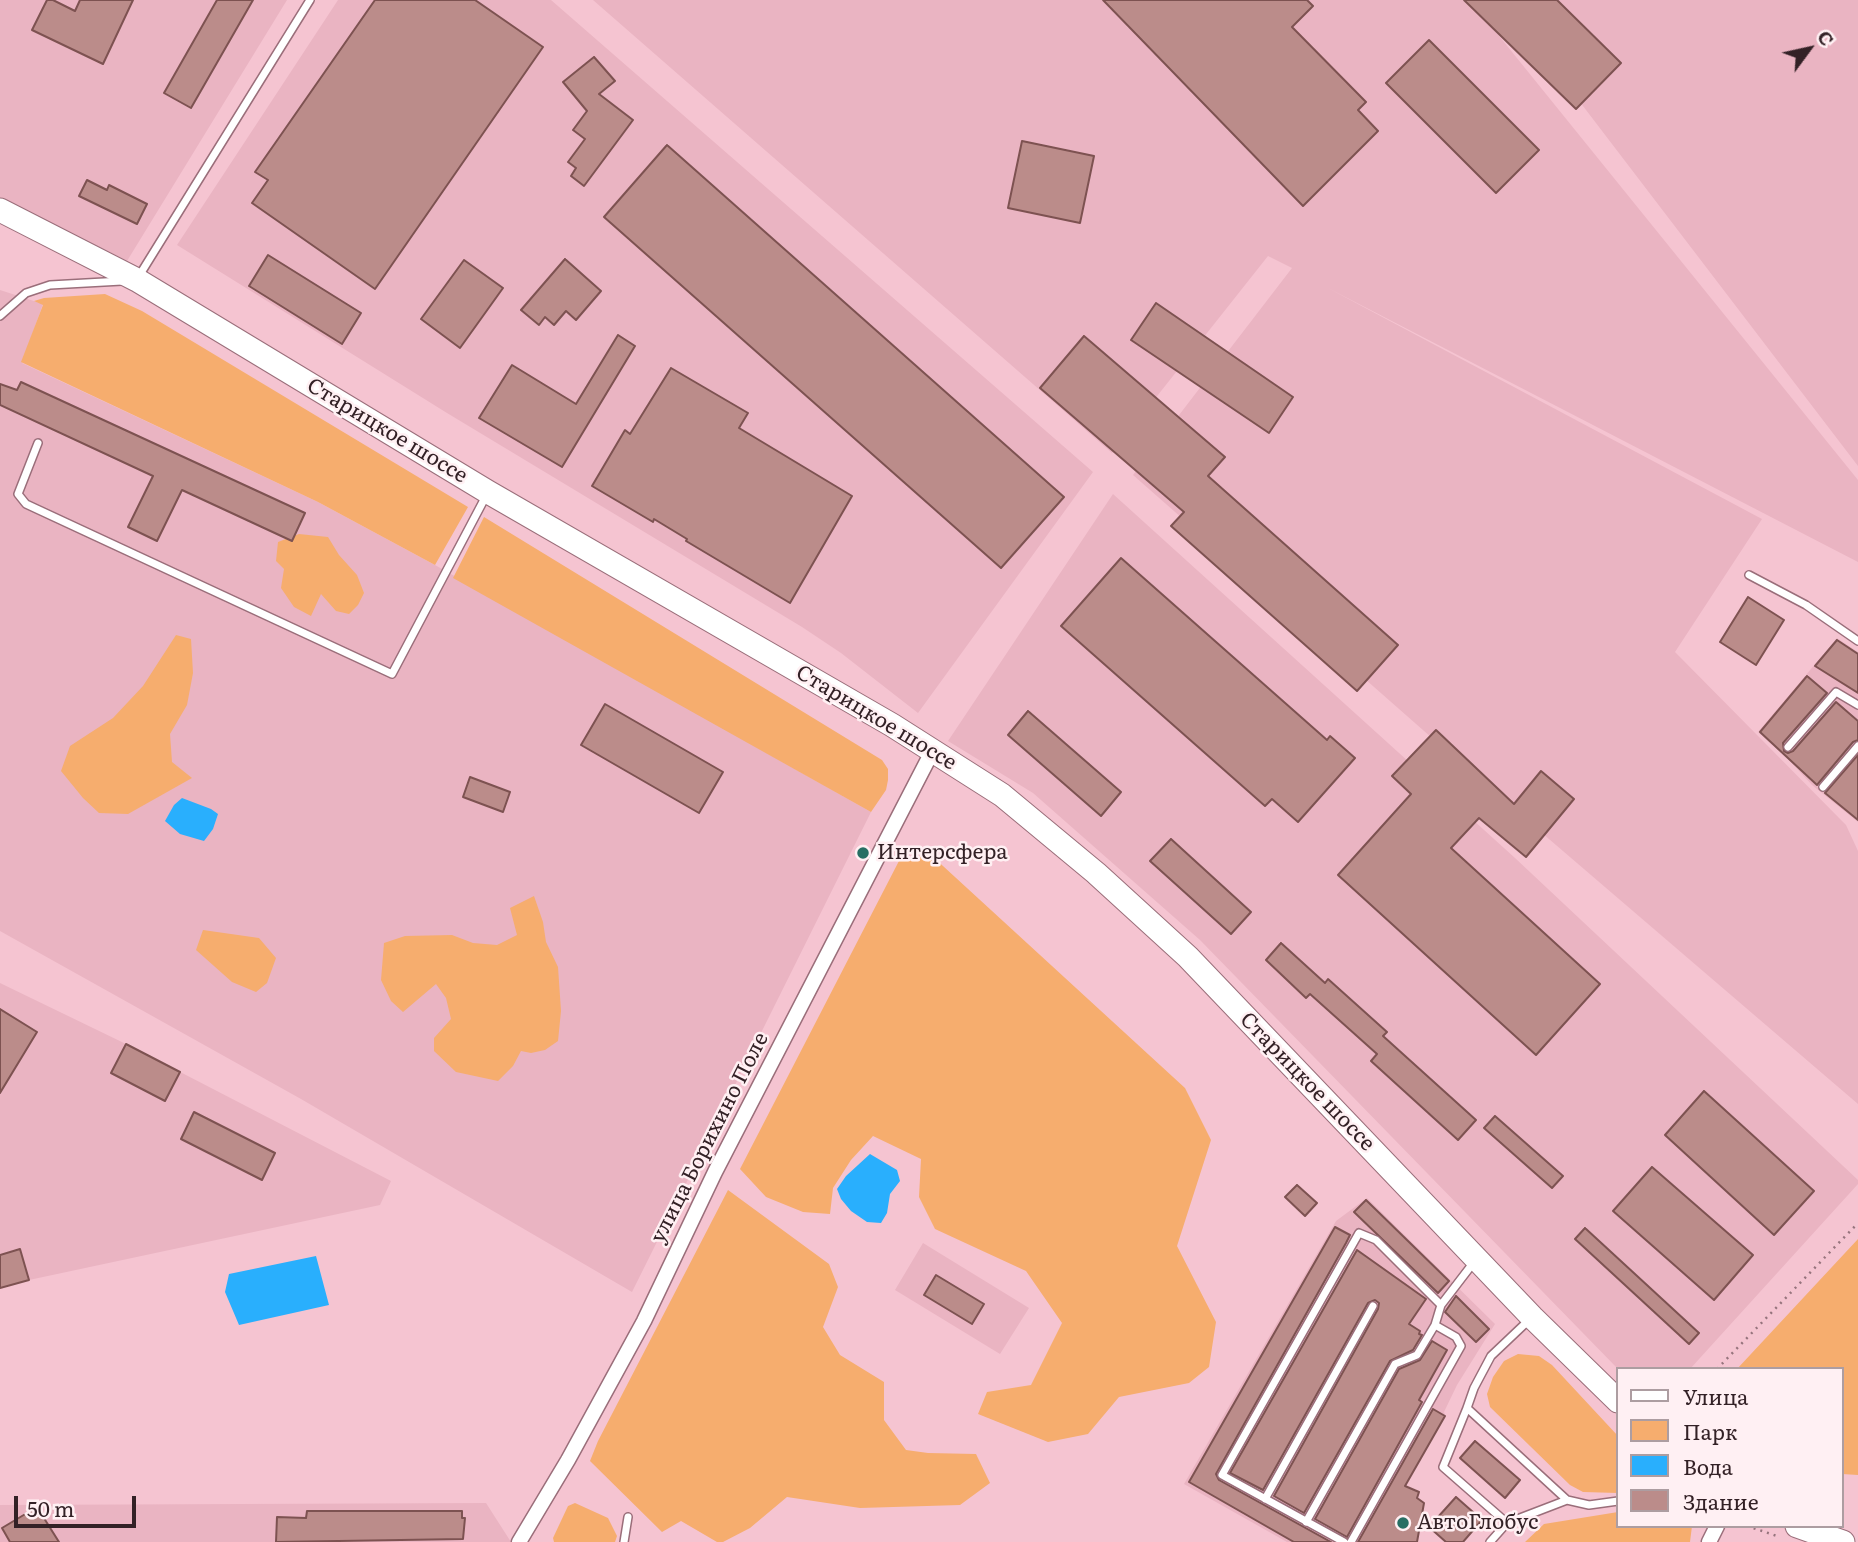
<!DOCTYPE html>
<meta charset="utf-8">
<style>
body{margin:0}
#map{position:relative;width:1858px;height:1542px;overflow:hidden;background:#f5c4d1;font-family:Literata,serif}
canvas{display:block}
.legend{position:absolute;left:1616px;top:1367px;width:228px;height:161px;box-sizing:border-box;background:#fff0f3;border:2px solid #ad9da1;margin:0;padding:9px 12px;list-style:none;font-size:21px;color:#332126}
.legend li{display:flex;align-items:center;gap:14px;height:35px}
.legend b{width:35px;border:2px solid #ad9da1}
.north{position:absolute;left:1774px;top:14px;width:70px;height:70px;-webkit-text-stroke:5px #fff0f3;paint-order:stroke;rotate:57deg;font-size:19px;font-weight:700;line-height:28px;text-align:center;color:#332126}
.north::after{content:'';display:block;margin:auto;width:24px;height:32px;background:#332126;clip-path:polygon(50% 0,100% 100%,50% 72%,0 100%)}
.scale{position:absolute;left:14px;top:1496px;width:122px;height:32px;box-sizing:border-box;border:4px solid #332126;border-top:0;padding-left:9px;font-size:21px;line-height:24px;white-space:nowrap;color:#332126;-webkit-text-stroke:5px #fff0f3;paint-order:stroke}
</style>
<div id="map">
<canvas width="1858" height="1542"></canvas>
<ul class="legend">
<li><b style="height:9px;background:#fff"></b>Улица</li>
<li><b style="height:19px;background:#f6ad6e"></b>Парк</li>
<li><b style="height:19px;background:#29affd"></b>Вода</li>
<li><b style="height:19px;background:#bb8c8a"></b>Здание</li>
</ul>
<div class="north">С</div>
<div class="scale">50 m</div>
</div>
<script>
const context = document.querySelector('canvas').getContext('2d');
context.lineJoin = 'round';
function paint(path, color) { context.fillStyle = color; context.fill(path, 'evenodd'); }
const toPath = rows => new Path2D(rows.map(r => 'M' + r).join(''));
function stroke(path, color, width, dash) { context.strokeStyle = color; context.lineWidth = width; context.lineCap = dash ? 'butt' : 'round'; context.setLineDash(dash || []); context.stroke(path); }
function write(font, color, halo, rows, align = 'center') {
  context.font = font + ' Literata,serif'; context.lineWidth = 5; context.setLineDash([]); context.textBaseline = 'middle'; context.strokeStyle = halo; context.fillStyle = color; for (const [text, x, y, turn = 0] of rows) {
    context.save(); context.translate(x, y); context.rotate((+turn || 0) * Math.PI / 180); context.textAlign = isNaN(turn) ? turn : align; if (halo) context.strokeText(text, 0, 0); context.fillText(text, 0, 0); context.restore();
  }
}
const built = toPath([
 [0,0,287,0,127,261,0,198],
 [338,0,551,0,1093,472,918,713,841,653,802,627,447,413,177,245],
 [593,0,1470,0,1858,480,1858,562,1326,287,1762,519,1675,652,1846,825,1858,851,1858,1104,1465,767,1133,475,1292,268,1268,256,1112,453],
 [1502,0,1858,0,1858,466],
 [0,290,43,304,22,363,318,502,435,565,871,812,632,1292,301,1099,0,931],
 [1113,494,1515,858,1858,1180,1858,1184,1690,1369,1618,1369,1200,940,1033,793,948,741],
 [1837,638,1858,652,1858,822,1812,785,1789,760,1758,732],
 [0,983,126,1044,391,1181,380,1205,29,1280,0,1288],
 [1367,1198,1495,1324,1457,1385,1444,1412,1445,1415,1373,1542,1287,1542,1184,1484,1336,1221],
 [923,1243,1029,1308,1000,1354,895,1290],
 [486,1503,511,1542,0,1542,0,1505]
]);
const green = toPath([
 [105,294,142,311,468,507,435,565,318,502,21,362,43,305,34,301,44,298],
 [484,517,882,760,888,769,888,780,886,790,871,812,453,578],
 [299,534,328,537,339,555,357,575,364,593,358,605,349,614,336,611,321,594,311,616,294,607,281,588,284,569,276,561,278,542],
 [176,635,191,639,193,673,187,705,170,734,172,762,192,778,128,814,99,813,83,798,61,771,70,746,113,718,143,686],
 [931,855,1185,1088,1211,1140,1177,1246,1216,1322,1209,1367,1189,1383,1119,1397,1088,1434,1048,1442,978,1414,987,1392,1031,1385,1062,1323,1026,1271,935,1229,919,1197,921,1159,873,1136,851,1160,833,1188,830,1214,803,1212,766,1197,740,1169,900,859],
 [534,896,543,922,546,942,558,967,561,1011,558,1041,545,1050,531,1053,521,1051,513,1066,498,1081,456,1072,434,1051,434,1038,451,1019,446,998,436,984,403,1012,391,1001,381,980,384,943,405,936,452,935,473,943,497,945,517,935,510,908],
 [203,930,259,938,276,958,267,983,256,992,232,982,196,950],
 [728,1190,829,1264,838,1287,823,1327,840,1355,884,1382,884,1420,906,1450,928,1453,976,1454,990,1483,960,1505,860,1508,787,1497,750,1528,723,1542,717,1542,681,1521,662,1532,590,1461,598,1441],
 [1858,1239,1858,1475,1842,1474,1842,1369,1737,1369],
 [1518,1354,1539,1356,1552,1365,1618,1436,1618,1493,1583,1492,1570,1485,1490,1407,1487,1394,1493,1377,1504,1361],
 [575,1503,608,1518,617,1536,615,1542,554,1542,553,1538,568,1506],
 [1618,1512,1618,1526,1692,1526,1690,1542,1525,1542,1544,1524]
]);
const water = toPath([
 [182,798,211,809,218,814,213,829,204,841,180,834,165,821,174,805],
 [870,1154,897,1170,900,1181,890,1194,887,1213,881,1223,867,1222,851,1211,841,1199,837,1189,846,1176],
 [316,1256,329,1305,239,1325,225,1292,229,1274]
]);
const building = toPath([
 [47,0,53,0,75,11,80,0,133,0,103,64,32,30,47,0],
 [217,0,253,0,191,108,164,93,217,0],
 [375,0,475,0,543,47,375,289,252,203,268,180,255,172,375,0],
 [1103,0,1307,0,1313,6,1292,27,1366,102,1358,110,1378,131,1303,206,1103,0],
 [1464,0,1557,0,1621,63,1576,109,1464,0],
 [1429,40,1539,150,1496,193,1386,83,1429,40],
 [594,57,615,81,599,94,633,120,584,186,571,176,576,168,568,162,585,139,573,130,587,111,563,82,594,57],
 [1022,141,1094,156,1080,223,1008,208,1022,141],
 [667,145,1064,497,1001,568,604,217,667,145],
 [87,180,107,190,109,185,147,204,137,224,79,196,87,180],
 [268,255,361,313,342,344,249,286,268,255],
 [565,259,601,291,576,320,566,311,554,325,545,317,539,325,521,310,565,259],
 [464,260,503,288,460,348,421,319,464,260],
 [1156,303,1293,397,1269,433,1131,340,1156,303],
 [618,335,635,346,562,467,479,418,512,365,576,404,618,335],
 [1084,336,1225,457,1208,476,1398,645,1357,691,1171,526,1184,512,1040,388,1084,336],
 [671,368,748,413,739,428,852,496,790,603,686,541,687,539,654,519,653,522,592,486,625,430,630,434,671,368],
 [21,382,305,513,292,541,182,490,157,541,128,527,153,476,0,405,0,384,17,390,21,382],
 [1121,558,1327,740,1330,736,1355,758,1298,822,1272,799,1265,806,1061,626,1121,558],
 [1748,597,1784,620,1756,665,1720,642,1748,597],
 [1837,640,1858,654,1858,693,1815,666,1837,640],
 [1807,676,1827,693,1783,743,1784,751,1788,753,1793,751,1836,702,1858,721,1858,740,1853,742,1817,785,1760,732,1807,676],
 [605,704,723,772,699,813,581,745,605,704],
 [1028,711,1121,792,1101,816,1008,735,1028,711],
 [1436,730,1514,804,1541,771,1574,799,1526,857,1479,818,1451,848,1600,984,1536,1055,1338,875,1411,794,1392,776,1436,730],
 [1858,755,1858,820,1825,793,1858,755],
 [470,777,510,792,503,812,463,797,470,777],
 [1171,839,1251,912,1231,934,1150,861,1171,839],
 [1281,943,1325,983,1328,979,1387,1032,1383,1036,1476,1120,1458,1140,1371,1061,1377,1054,1310,994,1306,998,1266,960,1281,943],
 [0,1009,37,1032,0,1093,0,1009],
 [126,1044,180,1072,165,1101,111,1073,126,1044],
 [1704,1091,1814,1191,1774,1235,1665,1135,1704,1091],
 [194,1112,275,1153,262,1180,181,1139,194,1112],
 [1495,1116,1563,1176,1552,1188,1484,1128,1495,1116],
 [1652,1167,1753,1255,1714,1300,1613,1211,1652,1167],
 [1297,1185,1317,1203,1305,1216,1285,1197,1297,1185],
 [1366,1200,1449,1281,1438,1293,1354,1212,1366,1200],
 [1335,1227,1350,1235,1346,1243,1216,1474,1219,1480,1331,1542,1294,1542,1189,1482,1335,1227],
 [1585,1228,1699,1333,1689,1344,1575,1239,1585,1228],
 [20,1249,29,1280,0,1288,0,1255,20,1249],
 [1357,1250,1426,1299,1409,1324,1420,1331,1419,1334,1422,1335,1413,1350,1390,1361,1304,1513,1274,1496,1378,1309,1379,1303,1375,1300,1368,1303,1263,1490,1230,1473,1357,1250],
 [936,1275,984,1304,972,1324,924,1295,936,1275],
 [1456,1296,1489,1329,1476,1342,1445,1312,1456,1296],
 [1432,1341,1447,1350,1419,1400,1422,1402,1347,1537,1315,1519,1399,1369,1420,1360,1432,1341],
 [1433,1409,1445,1416,1405,1486,1419,1492,1417,1498,1424,1503,1417,1542,1358,1542,1433,1409],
 [1475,1441,1520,1480,1505,1498,1460,1458,1475,1441],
 [1456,1497,1482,1520,1463,1542,1446,1542,1429,1527,1456,1497],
 [37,1507,59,1542,10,1542,2,1528,37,1507],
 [307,1511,462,1511,462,1518,465,1518,463,1539,276,1542,277,1517,306,1518,307,1511]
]);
const path = toPath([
 [1717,1369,1858,1223],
 [1747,1526,1780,1537]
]);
const lane = toPath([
 [139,276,310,0],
 [0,316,26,293,50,285,122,281],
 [38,443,18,494,26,504,392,674,486,496],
 [1749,575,1806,605,1858,641],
 [1788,747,1836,692,1858,705],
 [1823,787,1858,746],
 [1529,1320,1491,1356,1474,1388,1467,1408,1567,1500,1589,1505,1618,1501],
 [1467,1408,1443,1467,1507,1523,1567,1500],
 [1265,1499,1373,1306],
 [1306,1522,1395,1364,1417,1355,1435,1325,1441,1305,1474,1262],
 [624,1542,628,1517],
 [1344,1542,1222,1475,1359,1233,1376,1240,1441,1305],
 [1351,1542,1461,1346,1456,1337,1435,1325],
 [1490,1542,1507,1523]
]);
const street = toPath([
 [519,1542,568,1460,644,1321,715,1172,933,750],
 [1709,1542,1717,1526]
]);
const primary = toPath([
 [0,210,137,280,488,492,892,725,1002,795,1096,873,1188,957,1532,1317,1618,1401],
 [1797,1526,1843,1542]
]);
const markers = [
 [863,853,7,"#276e63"],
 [1403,1523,7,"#276e63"]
];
const streetNames = [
 ["Старицкое шоссе",387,431,31],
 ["Старицкое шоссе",876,718,31],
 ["Старицкое шоссе",1307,1082,46],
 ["улица Борихино Поле",710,1138,-63]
];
const poiNames = [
 ["Интерсфера",877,853],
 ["АвтоГлобус",1417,1523]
];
paint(built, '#eab4c2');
paint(green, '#f6ad6e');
paint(water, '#29affd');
paint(building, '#bb8c8a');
stroke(building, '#7d5251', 2);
stroke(lane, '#9a6e7a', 10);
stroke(street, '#9a6e7a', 17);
stroke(primary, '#9a6e7a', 25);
stroke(path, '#96747d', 2.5, [2, 5]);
stroke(lane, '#fff', 7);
stroke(street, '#fff', 14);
stroke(primary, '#fff', 23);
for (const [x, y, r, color] of markers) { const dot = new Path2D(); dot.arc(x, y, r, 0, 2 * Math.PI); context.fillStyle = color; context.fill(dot); stroke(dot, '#fff0f3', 2.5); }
write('21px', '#332126', '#fff0f3', streetNames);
write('21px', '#332126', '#fff0f3', poiNames, 'left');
</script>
